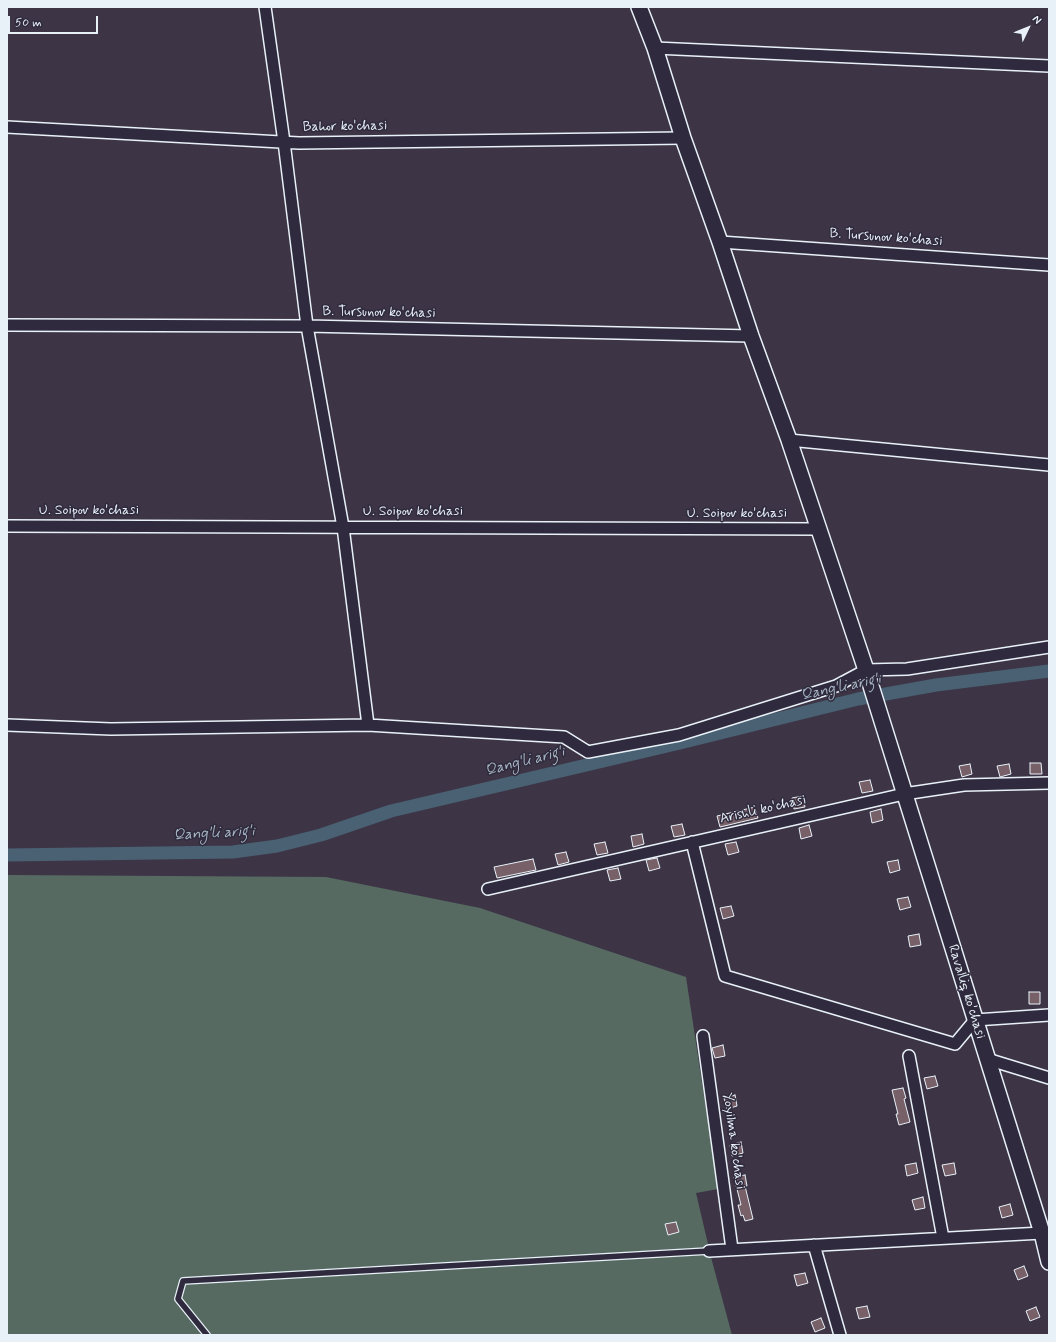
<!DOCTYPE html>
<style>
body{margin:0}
#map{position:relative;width:1056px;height:1342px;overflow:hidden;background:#3d3546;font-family:Mynerve,sans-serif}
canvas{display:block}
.frame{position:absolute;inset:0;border:8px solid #e8f1f8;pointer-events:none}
.north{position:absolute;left:1008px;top:8px;width:40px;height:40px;-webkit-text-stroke:3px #2f2a3d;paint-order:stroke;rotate:47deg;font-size:11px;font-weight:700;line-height:16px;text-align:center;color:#e8f1f8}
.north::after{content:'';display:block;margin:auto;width:14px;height:18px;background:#e8f1f8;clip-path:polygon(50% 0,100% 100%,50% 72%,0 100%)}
.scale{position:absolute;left:8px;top:16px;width:90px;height:18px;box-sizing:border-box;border:2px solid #e8f1f8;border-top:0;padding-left:5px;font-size:12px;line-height:14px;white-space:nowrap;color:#e8f1f8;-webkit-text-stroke:3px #2f2a3d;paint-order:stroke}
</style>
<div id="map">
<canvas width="1056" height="1342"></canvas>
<div class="frame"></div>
<div class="north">N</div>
<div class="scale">50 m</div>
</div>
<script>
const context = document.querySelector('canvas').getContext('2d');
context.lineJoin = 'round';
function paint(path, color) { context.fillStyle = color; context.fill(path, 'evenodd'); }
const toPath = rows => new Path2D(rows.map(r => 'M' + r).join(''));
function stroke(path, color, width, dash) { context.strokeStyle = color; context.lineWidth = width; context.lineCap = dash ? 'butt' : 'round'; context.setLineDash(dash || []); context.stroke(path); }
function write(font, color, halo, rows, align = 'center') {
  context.font = font + ' Mynerve,sans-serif'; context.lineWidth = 3; context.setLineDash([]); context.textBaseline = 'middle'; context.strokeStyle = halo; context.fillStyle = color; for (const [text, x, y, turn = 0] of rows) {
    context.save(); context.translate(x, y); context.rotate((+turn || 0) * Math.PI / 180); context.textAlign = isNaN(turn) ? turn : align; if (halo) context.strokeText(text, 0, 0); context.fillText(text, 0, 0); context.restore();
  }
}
const green = toPath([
 [7,875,326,877,480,908,686,977,718,1189,696,1193,712,1261,732,1335,7,1335]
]);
const canal = toPath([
 [7,855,233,852,277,846,321,835,391,811,680,743,858,699,936,685,1049,671]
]);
const building = toPath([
 [1030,763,1041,763,1042,774,1030,774,1030,763],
 [970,764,972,774,962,777,959,766,970,764],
 [1009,764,1011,774,1000,777,997,766,1009,764],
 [870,780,873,791,862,793,859,782,870,780],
 [803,796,805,807,794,809,792,798,803,796],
 [755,807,758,818,720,827,717,816,755,807],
 [881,809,883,820,872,823,870,812,881,809],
 [682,824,685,835,674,837,671,826,682,824],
 [809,825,812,836,801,839,799,828,809,825],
 [642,834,644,844,633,847,631,836,642,834],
 [605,842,608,853,597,855,594,844,605,842],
 [736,842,739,852,728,855,725,844,736,842],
 [566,852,569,862,558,865,555,854,566,852],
 [657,858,660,868,649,871,646,860,657,858],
 [533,859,536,870,497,878,494,867,533,859],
 [898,860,900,870,890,873,887,862,898,860],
 [618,868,621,879,610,881,607,870,618,868],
 [908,897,911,907,900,910,897,899,908,897],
 [731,906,734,916,723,919,720,908,731,906],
 [919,934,921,945,910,947,908,936,919,934],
 [1029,992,1040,992,1040,1004,1029,1004,1029,992],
 [723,1045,725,1056,715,1058,712,1048,723,1045],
 [935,1076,938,1086,927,1089,924,1078,935,1076],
 [903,1088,906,1098,904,1099,910,1122,899,1125,896,1114,898,1114,892,1090,903,1088],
 [735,1095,737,1106,727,1109,724,1098,735,1095],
 [741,1142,743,1153,732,1156,730,1145,741,1142],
 [916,1163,918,1173,907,1176,905,1165,916,1163],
 [954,1163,956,1174,945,1176,942,1165,954,1163],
 [745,1175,747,1186,745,1186,753,1219,745,1221,743,1215,741,1216,738,1205,741,1205,734,1177,745,1175],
 [923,1197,925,1208,915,1210,912,1200,923,1197],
 [1010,1204,1013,1215,1002,1218,999,1207,1010,1204],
 [676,1222,679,1232,668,1235,665,1224,676,1222],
 [1024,1266,1028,1276,1018,1280,1014,1270,1024,1266],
 [805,1273,808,1283,797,1286,794,1275,805,1273],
 [867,1306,870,1317,859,1319,856,1308,867,1306],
 [1036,1307,1040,1317,1030,1321,1026,1311,1036,1307],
 [821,1318,825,1328,815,1332,811,1322,821,1318]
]);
const lane = toPath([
 [207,1335,178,1299,183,1281,709,1251]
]);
const street = toPath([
 [655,48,1049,66],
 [7,127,299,143,683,138],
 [720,242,1049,265],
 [7,325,307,326,751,336],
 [789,440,1049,465],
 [7,526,819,529],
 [7,725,111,729,368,725,343,527,307,326,284,142,265,7],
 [368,725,564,737,588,752,679,735,836,686,866,670,907,669,1049,647],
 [692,842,725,976,955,1044,975,1020,1049,1015],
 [488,889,904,794,964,785,1049,783],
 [703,1036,732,1249],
 [909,1056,943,1238],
 [987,1059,1049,1078],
 [814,1245,840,1335],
 [709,1251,1042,1233]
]);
const secondary = toPath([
 [639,7,655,48,683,138,720,242,751,336,789,440,866,670,1042,1233,1049,1262]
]);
const streetNames = [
 ["Bahor ko'chasi",345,127,-1],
 ["B. Tursunov ko'chasi",886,238,4],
 ["B. Tursunov ko'chasi",379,313,1],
 ["U. Soipov ko'chasi",89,511],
 ["U. Soipov ko'chasi",413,512],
 ["U. Soipov ko'chasi",737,514],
 ["Arishli ko'chasi",763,810,-13],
 ["Ravalliq ko'chasi",966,992,73],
 ["Yoyilma ko'chasi",733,1141,82]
];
const waterNames = [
 ["Qang'li arig'i",841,688,-12],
 ["Qang'li arig'i",525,762,-14],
 ["Qang'li arig'i",214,834,-3]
];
paint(green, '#576a62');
stroke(canal, '#496173', 13);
paint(building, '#776068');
stroke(building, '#e8f1f8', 1);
stroke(lane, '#e8f1f8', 8);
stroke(street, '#e8f1f8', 14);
stroke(secondary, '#e8f1f8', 18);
stroke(lane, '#2f2a3d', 5.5);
stroke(street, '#2f2a3d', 11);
stroke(secondary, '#2f2a3d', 15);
write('14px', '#e8f1f8', '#2f2a3d', streetNames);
write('italic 15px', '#a8b7c3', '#2f2a3d', waterNames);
</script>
